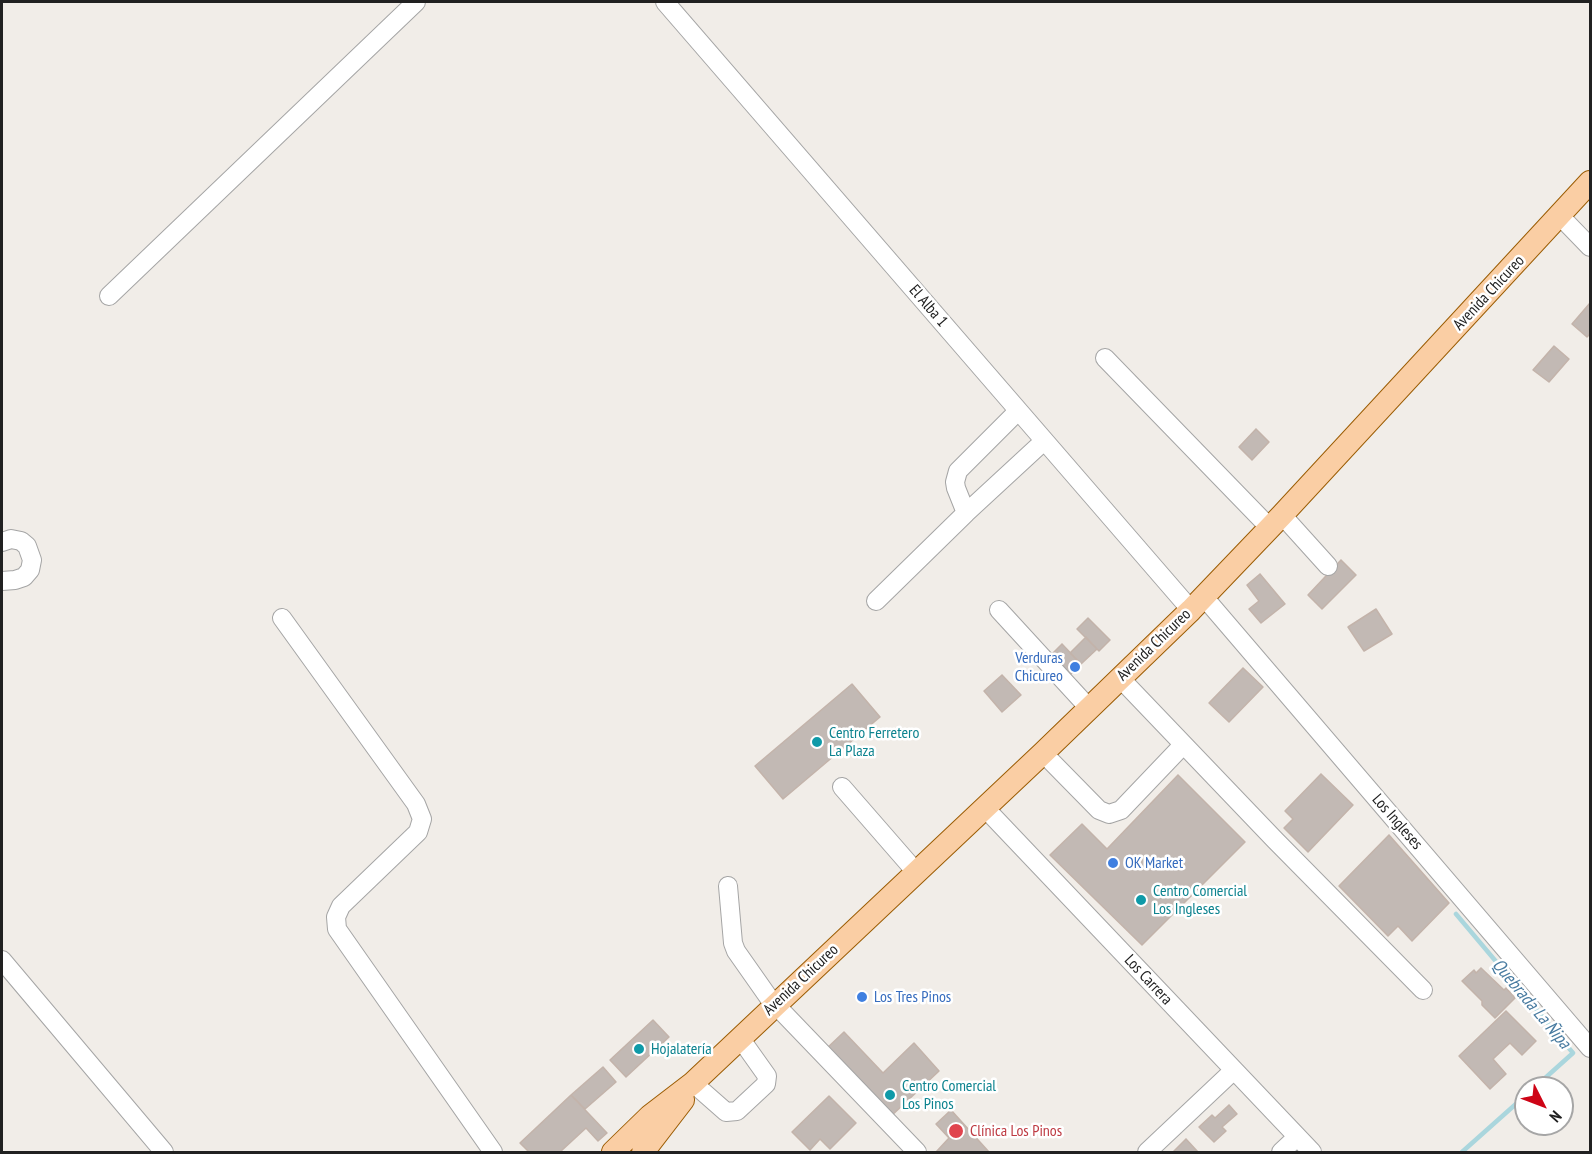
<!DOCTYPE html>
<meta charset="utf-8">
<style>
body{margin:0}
#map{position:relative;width:1592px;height:1154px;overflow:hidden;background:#f1ede8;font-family:"PT Sans Narrow",sans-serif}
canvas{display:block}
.frame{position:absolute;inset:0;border:3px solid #212121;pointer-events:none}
.north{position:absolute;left:1514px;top:1076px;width:60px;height:60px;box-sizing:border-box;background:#fff;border:2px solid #a6a6a6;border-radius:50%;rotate:132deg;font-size:16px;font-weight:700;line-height:24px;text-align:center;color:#212121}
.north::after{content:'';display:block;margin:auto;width:21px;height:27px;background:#ce0416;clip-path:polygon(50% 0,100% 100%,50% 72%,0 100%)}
</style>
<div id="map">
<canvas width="1592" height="1154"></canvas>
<div class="frame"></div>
<div class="north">N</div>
</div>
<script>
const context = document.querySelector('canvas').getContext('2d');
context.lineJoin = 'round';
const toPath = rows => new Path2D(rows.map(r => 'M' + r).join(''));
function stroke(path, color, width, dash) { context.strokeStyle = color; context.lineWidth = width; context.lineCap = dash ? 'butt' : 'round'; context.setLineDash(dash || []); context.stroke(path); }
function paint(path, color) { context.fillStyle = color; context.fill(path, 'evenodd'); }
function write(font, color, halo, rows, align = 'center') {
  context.font = font + ' "PT Sans Narrow",sans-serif'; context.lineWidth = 5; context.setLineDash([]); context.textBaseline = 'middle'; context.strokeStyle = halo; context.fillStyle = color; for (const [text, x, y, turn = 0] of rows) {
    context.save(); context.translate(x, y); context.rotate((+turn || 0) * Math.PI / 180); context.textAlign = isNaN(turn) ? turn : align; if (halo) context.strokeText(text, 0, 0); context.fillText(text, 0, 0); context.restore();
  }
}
const stream = toPath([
 [1456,914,1573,1053,1534,1088],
 [1462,1152,1526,1095]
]);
const building = toPath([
 [1590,303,1590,334,1587,337,1572,324,1590,303],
 [1554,346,1569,359,1549,382,1533,370,1554,346],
 [1256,429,1269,442,1252,460,1239,447,1256,429],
 [1341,560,1356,575,1322,609,1308,595,1341,560],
 [1260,574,1285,604,1261,623,1249,609,1259,601,1247,585,1260,574],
 [1376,609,1392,634,1364,651,1348,627,1376,609],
 [1088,618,1110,640,1099,651,1077,629,1088,618],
 [1086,637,1097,649,1081,664,1070,653,1086,637],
 [1062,644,1081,664,1069,676,1050,656,1062,644],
 [1243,668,1263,687,1229,722,1209,703,1243,668],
 [1002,675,1021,695,1002,712,984,691,1002,675],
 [852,684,880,717,783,799,755,766,852,684],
 [1321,774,1353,805,1308,852,1284,828,1293,819,1285,811,1321,774],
 [1178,775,1245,842,1142,945,1050,855,1082,824,1107,849,1178,775],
 [1389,835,1449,903,1412,941,1398,926,1388,936,1339,886,1389,835],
 [1481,968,1504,990,1506,988,1515,998,1495,1018,1482,1005,1482,1001,1462,981,1474,970,1476,973,1481,968],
 [1506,1011,1536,1041,1522,1055,1510,1043,1493,1059,1506,1074,1490,1089,1459,1056,1506,1011],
 [653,1020,669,1037,626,1077,610,1060,653,1020],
 [844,1032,883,1073,914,1043,939,1071,889,1118,825,1050,844,1032],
 [603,1067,616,1082,585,1109,571,1095,603,1067],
 [571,1095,607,1133,598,1141,586,1128,560,1152,529,1152,520,1143,571,1095],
 [829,1096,856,1123,830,1149,820,1139,810,1150,792,1132,829,1096],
 [1229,1105,1237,1114,1222,1127,1226,1131,1214,1142,1199,1127,1212,1115,1215,1118,1229,1105],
 [951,1110,989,1152,936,1152,949,1138,936,1124,951,1110],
 [1186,1139,1198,1152,1173,1152,1186,1139]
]);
const minor = toPath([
 [665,2,1191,610],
 [1560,216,1590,247],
 [109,296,416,2],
 [1105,358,1270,528],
 [966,513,956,488,955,482,958,471,1018,411],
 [1282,515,1328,566],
 [2,542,11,539,21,541,27,546,32,560,30,570,24,577,15,580,2,581],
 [1204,597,1590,1048],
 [876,601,966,513,1044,441],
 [999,610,1088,707],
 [282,618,416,804,422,819,418,832,341,906,336,917,337,929,493,1152],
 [1120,678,1275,840,1423,990],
 [1043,753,1099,810,1109,814,1121,810,1183,745],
 [842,787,916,872],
 [985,808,1312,1152],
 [728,886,733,943,736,951,769,998,917,1152],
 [2,960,164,1152],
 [693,1083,726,1112,737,1111,766,1084,767,1076,740,1038],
 [1147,1152,1234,1070],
 [1281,1152,1297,1137]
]);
const major = toPath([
 [613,1152,650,1116,693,1083,1043,753,1191,610,1282,515,1590,182],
 [643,1152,683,1100]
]);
const markers = [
 [1075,667,6,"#3f7fe0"],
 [817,742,6,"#0f9aa8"],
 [1113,863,6,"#3f7fe0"],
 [1141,900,6,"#0f9aa8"],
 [862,997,6,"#3f7fe0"],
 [639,1049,6,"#0f9aa8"],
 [890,1095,6,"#0f9aa8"],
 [956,1131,8,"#e0444e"]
];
const streetNames = [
 ["Avenida Chicureo",1489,293,-47],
 ["El Alba 1",928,306,49],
 ["Avenida Chicureo",1154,645,-44],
 ["Los Ingleses",1397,822,49],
 ["Avenida Chicureo",801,980,-43],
 ["Los Carrera",1148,980,47]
];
const shopNames = [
 ["Verduras",1063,658,"right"],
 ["Chicureo",1063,676,"right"],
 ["OK Market",1125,863],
 ["Los Tres Pinos",874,997]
];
const cultureNames = [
 ["Centro Ferretero",829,733],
 ["La Plaza",829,751],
 ["Centro Comercial",1153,891],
 ["Los Ingleses",1153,909],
 ["Hojalatería",651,1049],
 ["Centro Comercial",902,1086],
 ["Los Pinos",902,1104]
];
const healthNames = [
 ["Clínica Los Pinos",970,1131]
];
const waterNames = [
 ["Quebrada La Ñipa",1531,1004,50]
];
stroke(stream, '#aad6dd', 4.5);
paint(building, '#c2b9b4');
stroke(building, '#c3b3aa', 1.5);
stroke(minor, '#a5a5a5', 20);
stroke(major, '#9b5c03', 24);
stroke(minor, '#fff', 18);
stroke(major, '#facea4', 22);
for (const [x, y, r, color] of markers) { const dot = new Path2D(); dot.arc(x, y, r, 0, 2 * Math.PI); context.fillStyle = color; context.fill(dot); stroke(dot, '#fff', 2); }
write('16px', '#212121', '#fff', streetNames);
write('16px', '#366cbe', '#fff', shopNames, 'left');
write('16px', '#0d838f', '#fff', cultureNames, 'left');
write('16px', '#be3a42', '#fff', healthNames, 'left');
write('italic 18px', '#487ba0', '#fff', waterNames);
</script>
